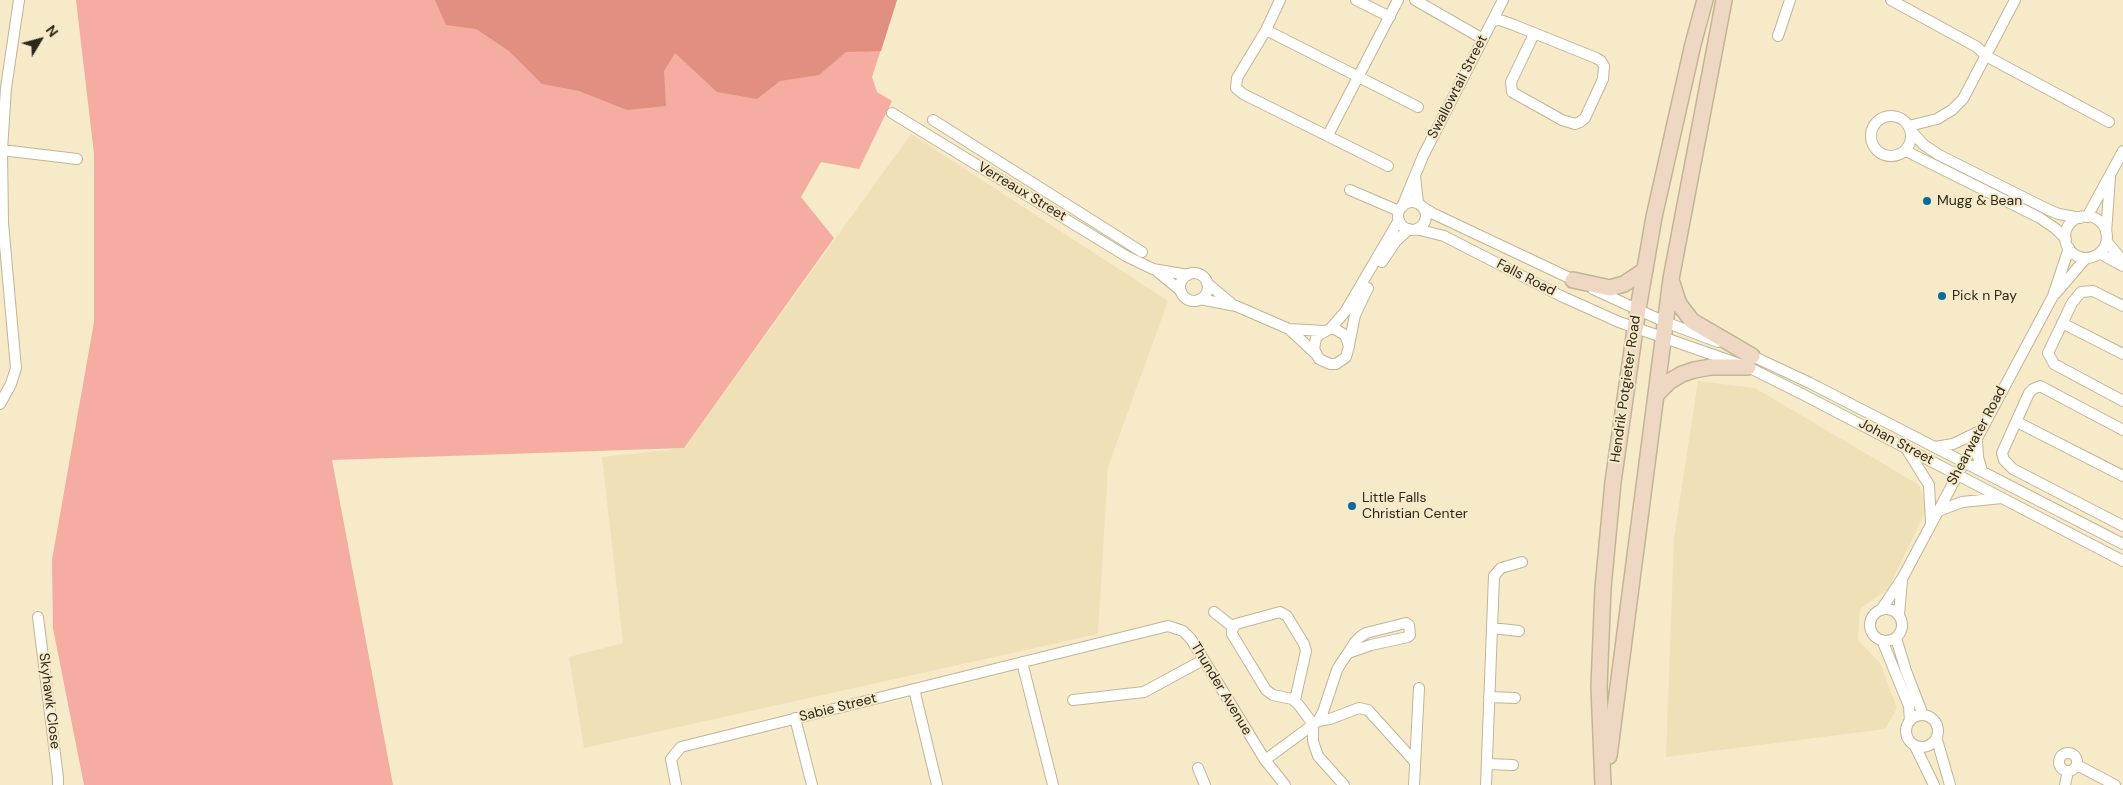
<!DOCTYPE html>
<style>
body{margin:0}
#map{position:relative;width:2123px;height:785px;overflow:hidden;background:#f6eac9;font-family:"DM Sans",sans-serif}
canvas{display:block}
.north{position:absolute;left:15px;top:15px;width:50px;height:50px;-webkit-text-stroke:4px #f6eac9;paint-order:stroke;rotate:53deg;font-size:14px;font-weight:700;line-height:20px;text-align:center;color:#2c271b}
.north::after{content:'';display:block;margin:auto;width:18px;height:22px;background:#2c271b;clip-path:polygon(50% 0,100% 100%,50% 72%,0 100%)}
</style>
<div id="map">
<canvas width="2123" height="785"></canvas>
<div class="north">N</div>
</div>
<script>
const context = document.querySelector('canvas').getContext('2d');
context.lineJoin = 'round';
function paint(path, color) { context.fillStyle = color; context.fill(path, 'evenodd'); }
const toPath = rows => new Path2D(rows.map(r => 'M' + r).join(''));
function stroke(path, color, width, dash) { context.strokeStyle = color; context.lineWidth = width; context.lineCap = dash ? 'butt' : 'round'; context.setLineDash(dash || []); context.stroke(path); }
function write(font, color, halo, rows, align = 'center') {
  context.font = font + ' "DM Sans",sans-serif'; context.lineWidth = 4; context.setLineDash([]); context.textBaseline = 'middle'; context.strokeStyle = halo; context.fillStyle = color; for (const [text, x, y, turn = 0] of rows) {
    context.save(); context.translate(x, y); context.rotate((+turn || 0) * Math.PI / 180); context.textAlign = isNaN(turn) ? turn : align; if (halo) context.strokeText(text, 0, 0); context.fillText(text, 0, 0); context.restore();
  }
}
const built = toPath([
 [911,134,1168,301,1108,467,1098,634,584,748,569,657,623,643,602,457,684,448],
 [1698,381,1755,388,1919,485,1927,508,1888,589,1860,609,1858,640,1880,663,1897,708,1885,729,1666,757,1674,538]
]);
const green = toPath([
 [76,0,897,0,872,77,877,92,892,101,859,169,821,162,801,197,834,238,684,448,332,460,393,785,84,785,53,628,52,560,94,322,94,154]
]);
const forest = toPath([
 [435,0,897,0,881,51,846,52,819,75,780,81,757,99,717,92,675,53,664,71,666,106,627,110,579,91,542,84,509,51,476,29,446,25]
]);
const street = toPath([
 [1280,0,1266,30,1237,78,1236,88,1243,94,1388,166],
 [1356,0,1390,17],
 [1415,0,1483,39],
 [1891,0,1977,47,1986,56,2109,122],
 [1494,18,1514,25,1596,58,1601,61,1604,66,1603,79,1585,118,1580,122,1575,124,1562,120,1512,92,1511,82,1534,34],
 [1266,30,1418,107],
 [1778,36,1790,0],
 [892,113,1126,256,1153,269,1188,275],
 '1871 136a20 20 0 1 1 40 0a20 20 0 1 1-40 0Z',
 [933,120,1142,252],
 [1909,126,1937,119,1952,110,1963,99,2015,0],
 [1912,132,1924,145,1939,155,2049,210,2059,214,2080,218],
 [1328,135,1398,0],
 [2,150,77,159],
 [1906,151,2040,218,2056,229,2066,239],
 [1415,176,1418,203],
 [1350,190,1399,211],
 '1398 216a14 14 0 1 1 28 0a14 14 0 1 1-28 0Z',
 [1421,206,1434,214,1578,282],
 [1402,207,1423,156,1503,0],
 '2065 237a21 21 0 1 1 42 0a21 21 0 1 1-42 0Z',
 [2087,217,2123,151],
 [1416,229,1444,236,1561,296,1619,322,1748,367,1802,394,2123,561],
 [2106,233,2110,178],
 [2107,242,2123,261],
 [2099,253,2123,266],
 [1382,262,1396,241,1409,229],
 [1158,272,1181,291],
 '1180 287a14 14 0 1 1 28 0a14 14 0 1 1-28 0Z',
 [1207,283,1231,303],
 [1593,289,1665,322,1718,342],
 [2056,293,2086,258],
 [1200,299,1236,306,1289,329,1324,331],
 [2123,306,2093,291,2081,292,2072,303,2048,353,2054,364,2123,401],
 [2062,323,2123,354],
 [1289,329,1316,354],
 [1330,329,1335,329,1345,335,1349,346,1346,357,1336,364,1330,364,1319,359,1314,349,1316,338,1320,334,1330,329,1345,312,1399,220],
 [1349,345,1355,315,1368,288],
 [1748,354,1810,383,2123,544],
 [0,404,11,384,16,368,3,223,2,150,6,88,19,0],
 [2017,422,2123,476],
 [2123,430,2040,386,2033,389,2029,393,2002,453,2004,460,2013,469,2123,526],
 [1977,439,1978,457,1982,471],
 [1935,447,1953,444,1980,431],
 [1906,448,1929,485,1931,522],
 [1936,512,1962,502,2002,498],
 '1870 625a16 16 0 1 1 32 0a16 16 0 1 1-32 0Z',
 [1881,610,1903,577,2053,296,2069,248],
 [1214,612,1233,627],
 [1899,615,1902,580],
 [38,617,58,778,58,785],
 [1492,628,1519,631],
 [1896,638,1906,671,1923,715],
 [1882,640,1909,706,1910,721],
 [1022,662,1053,785],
 [914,689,937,785],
 [1489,697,1515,698],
 [1073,700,1144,692,1203,660],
 [1295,700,1306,651,1304,644,1287,616,1280,612,1236,624,1232,630,1232,634,1266,690,1273,695,1292,699,1298,704,1313,724,1313,741,1318,756,1344,785],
 '1906 731a16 16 0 1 1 32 0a16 16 0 1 1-32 0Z',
 [795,718,812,785],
 [1318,721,1330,719,1359,708,1368,710,1415,762],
 [1937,740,1950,785],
 [1915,746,1934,785],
 '2059 762a9 9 0 1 1 18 0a9 9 0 1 1-18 0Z',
 [1265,760,1318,721,1323,712,1337,670,1341,663,1348,653,1355,642,1360,637,1366,633,1406,623,1409,625,1410,635,1408,637,1371,645,1348,653],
 [1487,764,1513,765],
 [2077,765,2115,785],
 [1198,768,1205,785],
 [676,785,671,759,681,747,1168,626,1183,631,1191,639,1265,760,1285,785],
 [1414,785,1419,688],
 [1486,785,1494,576,1501,568,1522,562],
 [2065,785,2068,771]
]);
const secondary = toPath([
 [1573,280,1610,288,1624,284,1645,270],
 [1672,283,1679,304,1692,321,1752,356],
 [1656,395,1670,381,1682,374,1694,370,1711,367,1748,367],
 [1609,756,1671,279,1724,0],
 [1603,785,1599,687,1603,588,1613,482,1638,309,1654,217,1693,44,1705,0]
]);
const markers = [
 [1927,201,5,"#0a6b9a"],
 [1942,296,5,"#0a6b9a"],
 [1352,506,5,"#0a6b9a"]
];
const streetNames = [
 ["Swallowtail Street",1458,87,-63],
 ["Verreaux Street",1022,192,31],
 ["Falls Road",1526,278,27],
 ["Hendrik Potgieter Road",1626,389,-82],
 ["Shearwater Road",1977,436,-62],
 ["Johan Street",1896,442,28],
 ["Thunder Avenue",1221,689,59],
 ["Skyhawk Close",49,701,83],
 ["Sabie Street",838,708,-14]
];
const poiNames = [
 ["Mugg & Bean",1937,201],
 ["Pick n Pay",1952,296],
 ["Little Falls",1362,498],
 ["Christian Center",1362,514]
];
paint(built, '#efe0b8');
paint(green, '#f4ada0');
paint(forest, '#e18f81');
stroke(street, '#c1b596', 12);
stroke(secondary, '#c1b596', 18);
stroke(street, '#fff', 10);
stroke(secondary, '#eed8c4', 15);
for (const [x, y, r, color] of markers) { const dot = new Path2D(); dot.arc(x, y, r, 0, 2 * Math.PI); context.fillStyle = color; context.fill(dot); stroke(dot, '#f6eac9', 2); }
write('14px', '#2c271b', '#f6eac9', streetNames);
write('14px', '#2c271b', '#f6eac9', poiNames, 'left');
</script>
